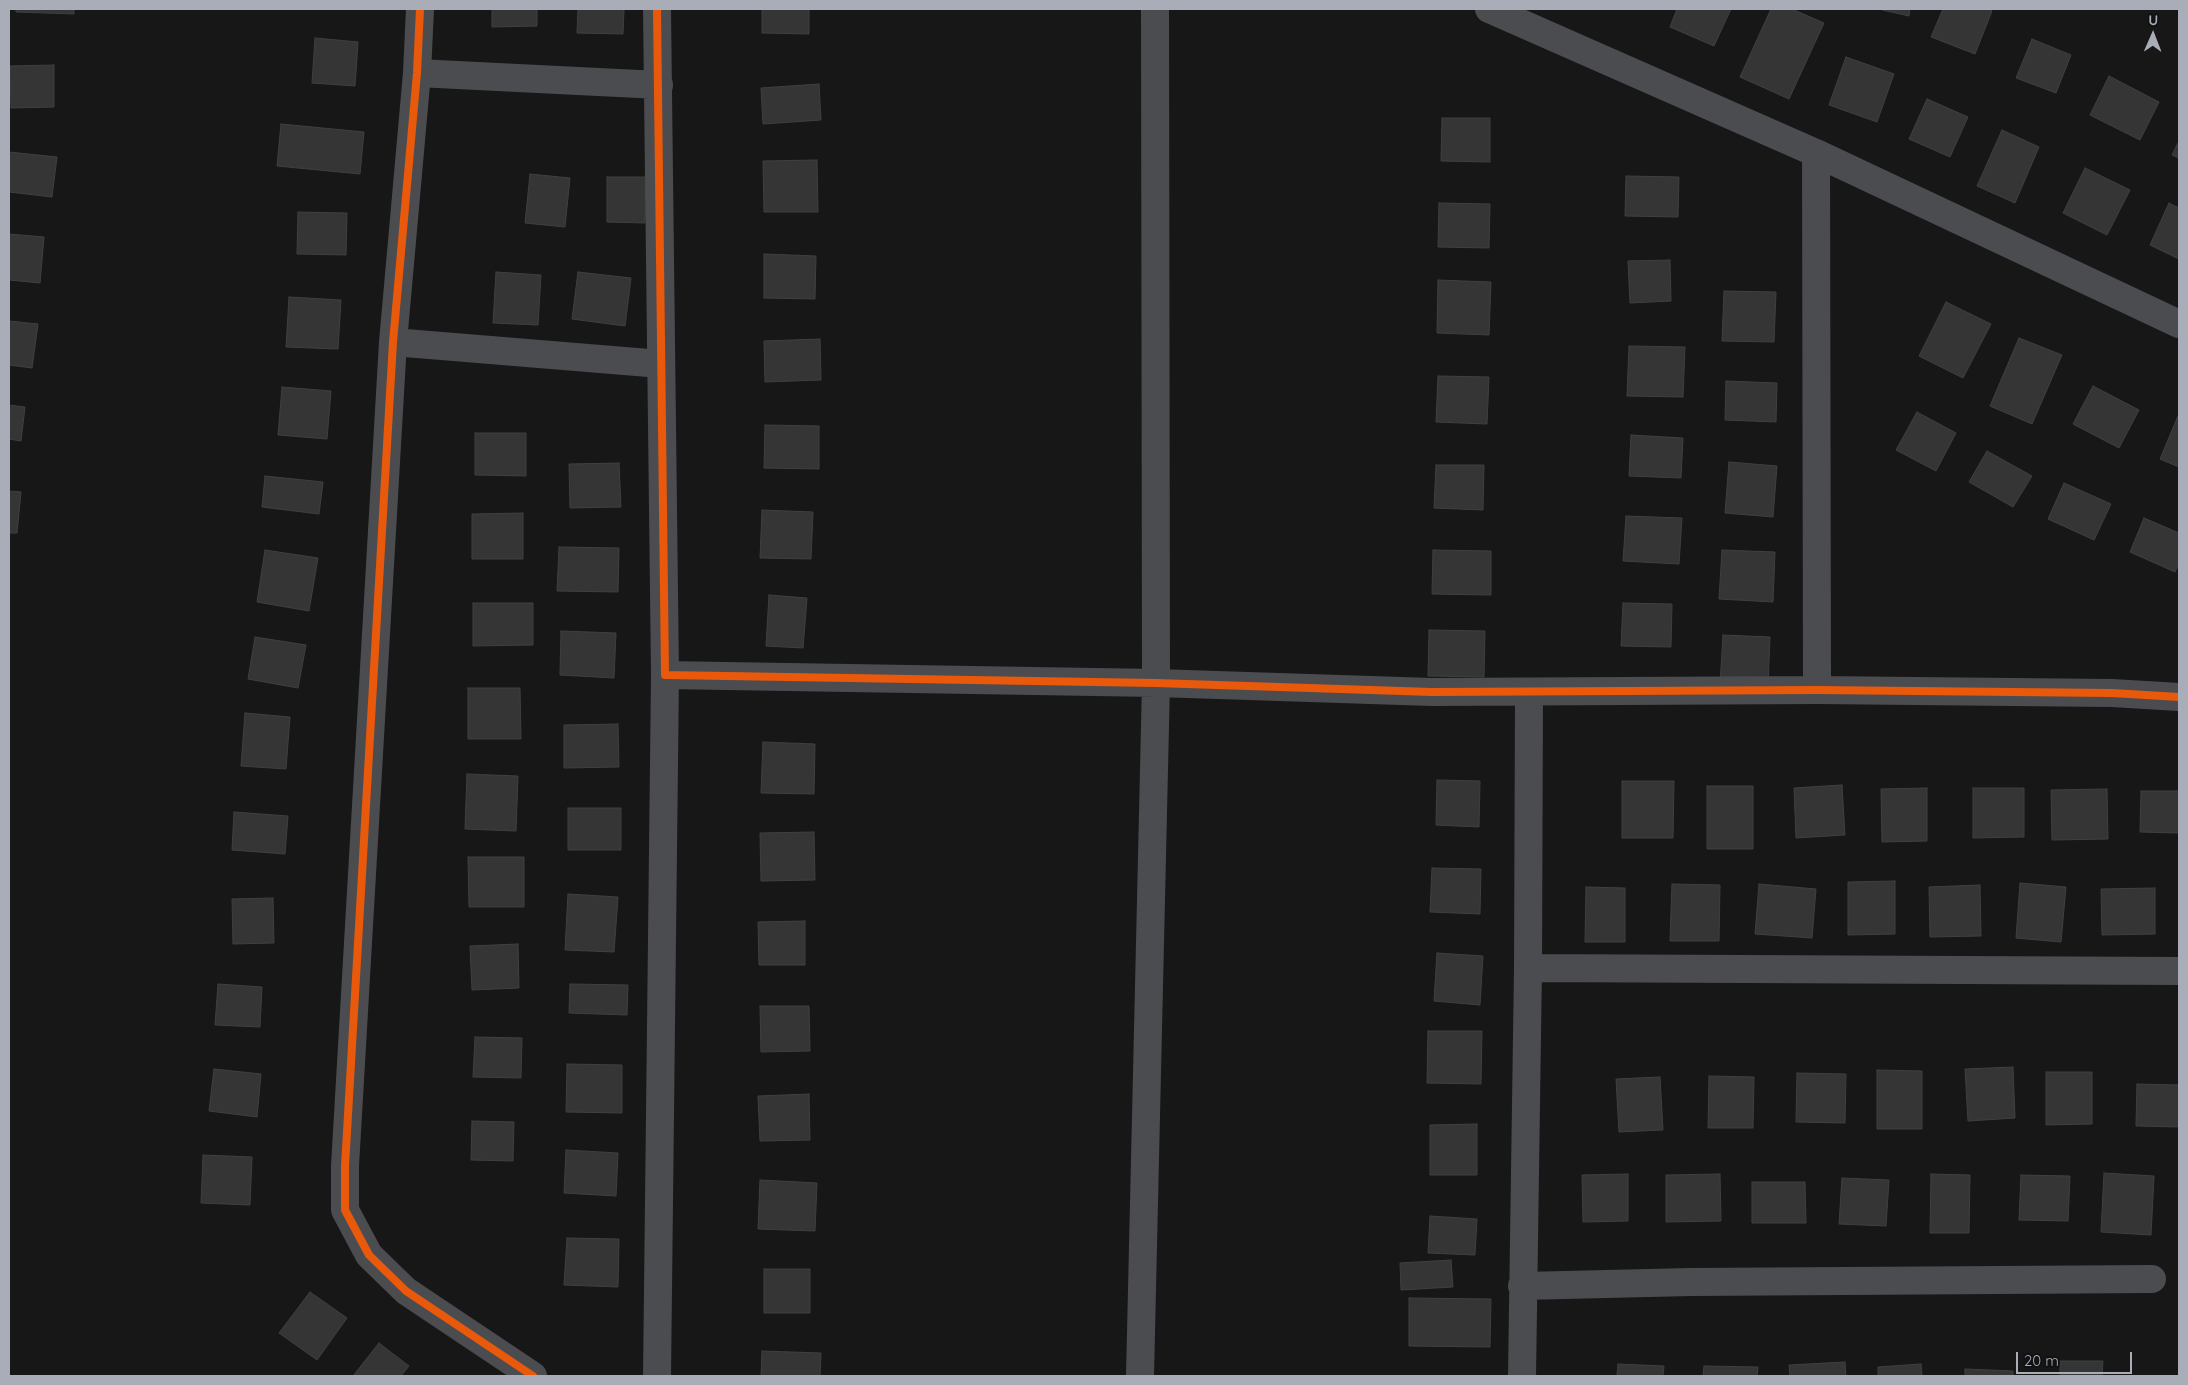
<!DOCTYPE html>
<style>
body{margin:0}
#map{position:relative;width:2188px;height:1385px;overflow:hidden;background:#171717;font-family:Quicksand,sans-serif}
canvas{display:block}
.frame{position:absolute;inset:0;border:10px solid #a8adb8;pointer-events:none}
.north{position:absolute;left:2128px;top:10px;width:50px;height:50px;-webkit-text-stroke:4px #111113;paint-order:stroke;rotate:1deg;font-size:14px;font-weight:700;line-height:20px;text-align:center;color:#a8adb8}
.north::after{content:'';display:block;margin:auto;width:18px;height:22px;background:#a8adb8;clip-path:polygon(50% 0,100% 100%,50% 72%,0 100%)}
.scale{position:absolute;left:2016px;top:1352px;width:116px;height:22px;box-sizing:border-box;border:2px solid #a8adb8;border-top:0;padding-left:6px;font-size:15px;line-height:18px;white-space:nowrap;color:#a8adb8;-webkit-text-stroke:4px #111113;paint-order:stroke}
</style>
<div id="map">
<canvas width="2188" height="1385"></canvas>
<div class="frame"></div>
<div class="north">U</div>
<div class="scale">20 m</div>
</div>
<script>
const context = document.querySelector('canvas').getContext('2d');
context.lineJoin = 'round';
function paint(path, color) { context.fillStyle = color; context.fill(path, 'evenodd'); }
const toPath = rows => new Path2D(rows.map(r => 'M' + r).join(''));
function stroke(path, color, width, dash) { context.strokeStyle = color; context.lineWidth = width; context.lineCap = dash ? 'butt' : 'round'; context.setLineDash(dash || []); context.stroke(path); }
const building = toPath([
 [16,9,74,9,74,14,16,12,16,9],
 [492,9,537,9,537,26,492,27,492,9],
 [578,9,624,9,623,34,577,33,578,9],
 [762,9,809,9,809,34,762,33,762,9],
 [1677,9,1731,9,1714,46,1670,27,1677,9],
 [1771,9,1792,9,1824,23,1789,99,1740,77,1771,9],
 [1878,9,1910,9,1909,16,1878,9],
 [1943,9,1987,9,1992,11,1975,54,1931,37,1943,9],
 [315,38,358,42,355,86,312,83,315,38],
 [2032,39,2071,55,2056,93,2016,78,2032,39],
 [1846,57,1894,74,1877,122,1829,105,1846,57],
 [54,65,54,107,11,108,10,66,54,65],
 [2109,76,2159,102,2140,140,2090,115,2109,76],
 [819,84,821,120,763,124,761,88,819,84],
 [1927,99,1968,117,1950,157,1909,139,1927,99],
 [1442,118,1490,118,1490,162,1441,161,1442,118],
 [281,124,364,132,360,174,277,166,281,124],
 [2002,130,2039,147,2015,203,1977,186,2002,130],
 [2179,141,2179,158,2172,155,2179,141],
 [9,152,57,157,52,197,9,192,9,152],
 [817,160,818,212,764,212,763,161,817,160],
 [2085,168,2130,190,2107,235,2063,213,2085,168],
 [530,174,570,178,565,227,525,223,530,174],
 [1626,176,1679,177,1678,217,1625,216,1626,176],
 [607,177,646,177,645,223,607,222,607,177],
 [1439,203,1490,204,1489,248,1438,247,1439,203],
 [2169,203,2179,208,2179,259,2150,245,2169,203],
 [298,212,347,213,346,255,297,254,298,212],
 [9,234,44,237,40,283,9,280,9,234],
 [764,254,816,256,815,299,764,298,764,254],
 [1670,260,1671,301,1630,303,1628,261,1670,260],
 [496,272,541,275,538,325,493,323,496,272],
 [578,272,631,278,625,326,572,319,578,272],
 [1438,280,1491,282,1489,335,1437,333,1438,280],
 [1724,291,1776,292,1774,342,1722,341,1724,291],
 [289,297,341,300,338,349,286,347,289,297],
 [1946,302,1991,324,1963,378,1919,356,1946,302],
 [9,321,38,324,32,368,9,365,9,321],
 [2019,338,2062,355,2032,424,1990,406,2019,338],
 [820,339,821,380,765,382,764,341,820,339],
 [1629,346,1685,347,1683,397,1627,396,1629,346],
 [1438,376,1489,377,1487,424,1436,422,1438,376],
 [1726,381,1777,383,1776,422,1725,420,1726,381],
 [2093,386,2139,410,2119,448,2073,424,2093,386],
 [282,387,331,391,327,439,278,435,282,387],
 [9,405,25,407,21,441,9,439,9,405],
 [1917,412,1956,433,1936,471,1896,450,1917,412],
 [2178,416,2179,417,2179,467,2160,459,2178,416],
 [765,425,819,426,819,469,764,468,765,425],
 [475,433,526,433,526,476,475,475,475,433],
 [1631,435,1683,438,1681,478,1629,476,1631,435],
 [1987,451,2032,476,2013,507,1969,482,1987,451],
 [1729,462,1777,466,1773,517,1725,513,1729,462],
 [619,463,621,507,570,508,569,464,619,463],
 [1436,465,1484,465,1483,510,1434,508,1436,465],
 [265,476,323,482,319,514,262,507,265,476],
 [2064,483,2111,504,2094,540,2048,519,2064,483],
 [9,491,21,492,17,533,9,533,9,491],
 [762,510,813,512,811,559,760,558,762,510],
 [523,513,523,559,472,559,472,514,523,513],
 [1626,516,1682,518,1679,564,1623,561,1626,516],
 [2144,518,2179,533,2179,563,2175,572,2130,552,2144,518],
 [559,547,619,548,618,592,557,591,559,547],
 [265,550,318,558,309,611,257,602,265,550],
 [1433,550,1491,551,1491,595,1432,594,1433,550],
 [1722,550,1775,552,1773,602,1719,599,1722,550],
 [769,595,807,598,803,648,766,646,769,595],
 [473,603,533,603,533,645,473,646,473,603],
 [1623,603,1672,604,1671,647,1621,646,1623,603],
 [1429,630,1485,631,1484,677,1428,676,1429,630],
 [561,631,616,633,614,678,560,675,561,631],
 [1723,635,1770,637,1768,687,1720,685,1723,635],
 [255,637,306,645,298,688,248,679,255,637],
 [468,688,520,688,521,739,468,739,468,688],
 [245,713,290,717,286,769,241,766,245,713],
 [618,724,619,767,564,768,564,725,618,724],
 [763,742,815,744,814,794,761,793,763,742],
 [467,774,518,776,516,831,465,829,467,774],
 [1437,780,1480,781,1479,827,1436,825,1437,780],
 [1622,781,1674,781,1673,838,1622,838,1622,781],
 [1842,785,1845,835,1796,838,1794,788,1842,785],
 [1707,786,1753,786,1753,849,1707,849,1707,786],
 [1927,788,1927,841,1882,842,1881,789,1927,788],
 [1973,788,2024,788,2024,837,1973,838,1973,788],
 [2107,789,2108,839,2052,840,2051,790,2107,789],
 [2141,791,2179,791,2179,833,2140,832,2141,791],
 [568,808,621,808,621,850,568,850,568,808],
 [234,812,288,816,285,854,232,850,234,812],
 [814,832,815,880,761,881,760,833,814,832],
 [468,857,524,857,524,907,469,907,468,857],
 [1432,868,1481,869,1480,914,1430,912,1432,868],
 [1895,881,1895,934,1848,935,1848,882,1895,881],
 [2020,883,2066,887,2061,942,2016,938,2020,883],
 [1672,884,1720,885,1719,941,1670,941,1672,884],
 [1759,884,1816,889,1812,938,1755,934,1759,884],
 [1980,885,1981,936,1930,937,1929,887,1980,885],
 [1586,887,1625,888,1625,942,1585,942,1586,887],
 [2155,888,2155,934,2102,935,2101,889,2155,888],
 [568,894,618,897,614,952,565,950,568,894],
 [273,898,274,943,233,944,232,899,273,898],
 [805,921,805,965,759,965,758,922,805,921],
 [518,944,519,988,472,990,470,946,518,944],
 [1437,953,1483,956,1480,1005,1434,1001,1437,953],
 [218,984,262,987,260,1027,215,1025,218,984],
 [570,984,628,985,627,1015,569,1013,570,984],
 [760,1006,809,1006,810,1051,761,1052,760,1006],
 [1428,1031,1482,1031,1481,1084,1427,1083,1428,1031],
 [475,1037,522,1038,521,1078,473,1077,475,1037],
 [567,1064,622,1065,622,1113,566,1112,567,1064],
 [2013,1067,2015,1118,1968,1121,1965,1069,2013,1067],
 [214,1069,261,1074,257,1117,209,1111,214,1069],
 [1877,1070,1922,1071,1922,1129,1877,1129,1877,1070],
 [2046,1072,2092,1072,2092,1124,2046,1125,2046,1072],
 [1797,1073,1846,1074,1845,1123,1796,1122,1797,1073],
 [1709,1076,1754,1077,1753,1128,1708,1128,1709,1076],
 [1660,1077,1663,1130,1619,1132,1616,1079,1660,1077],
 [2137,1084,2179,1085,2179,1127,2136,1126,2137,1084],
 [809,1094,810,1140,760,1141,758,1096,809,1094],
 [472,1121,514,1122,513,1161,471,1160,472,1121],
 [1477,1124,1477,1175,1430,1175,1430,1125,1477,1124],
 [566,1150,618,1153,616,1196,564,1193,566,1150],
 [203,1155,252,1157,250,1205,201,1203,203,1155],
 [2104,1173,2154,1176,2151,1235,2101,1232,2104,1173],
 [1628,1174,1628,1221,1583,1222,1582,1175,1628,1174],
 [1720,1174,1721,1221,1666,1222,1666,1175,1720,1174],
 [1931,1174,1970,1175,1969,1233,1930,1233,1931,1174],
 [2021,1175,2070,1176,2068,1221,2019,1220,2021,1175],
 [1842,1178,1889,1180,1886,1226,1839,1224,1842,1178],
 [760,1180,817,1183,815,1231,758,1229,760,1180],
 [1752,1182,1805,1182,1806,1223,1752,1223,1752,1182],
 [1430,1216,1477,1219,1475,1255,1428,1253,1430,1216],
 [567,1238,619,1239,618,1287,564,1285,567,1238],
 [1451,1260,1453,1287,1401,1290,1400,1263,1451,1260],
 [764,1269,810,1269,810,1313,764,1313,764,1269],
 [310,1292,347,1318,317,1360,279,1333,310,1292],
 [1409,1298,1491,1299,1490,1347,1409,1346,1409,1298],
 [379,1343,409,1366,401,1376,353,1376,379,1343],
 [762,1351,821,1353,820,1376,761,1376,762,1351],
 [2060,1361,2103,1361,2102,1376,2060,1376,2060,1361],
 [1845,1362,1846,1376,1790,1376,1789,1365,1845,1362],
 [1618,1364,1664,1366,1663,1376,1617,1376,1618,1364],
 [1921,1364,1922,1376,1878,1376,1878,1367,1921,1364],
 [1704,1366,1758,1367,1757,1376,1703,1376,1704,1366],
 [1965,1369,2013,1371,2013,1376,1965,1376,1965,1369]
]);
const minor = toPath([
 [420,9,417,73,393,342,345,1166,345,1210,369,1255,406,1291,533,1376],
 [657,9,665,675,1156,683,1432,692,1817,690,2112,693,2179,697],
 [1489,9,1816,153,2179,324],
 [417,73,659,85],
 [1816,153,1817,690],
 [393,342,661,364],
 [1528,968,2179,971],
 [1522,1286,1691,1282,2152,1279],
 [657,1376,665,675],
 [1140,1376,1156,683,1155,9],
 [1522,1376,1528,968,1529,692]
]);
const cycleway = toPath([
 [420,9,417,73,393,342,345,1166,345,1210,369,1255,406,1291,533,1376],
 [657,9,665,675,1156,683,1432,692,1817,690,2112,693,2179,697]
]);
paint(building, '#353536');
stroke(building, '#3f4043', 1);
stroke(minor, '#4b4c50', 28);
stroke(cycleway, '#e8590c', 8);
</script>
